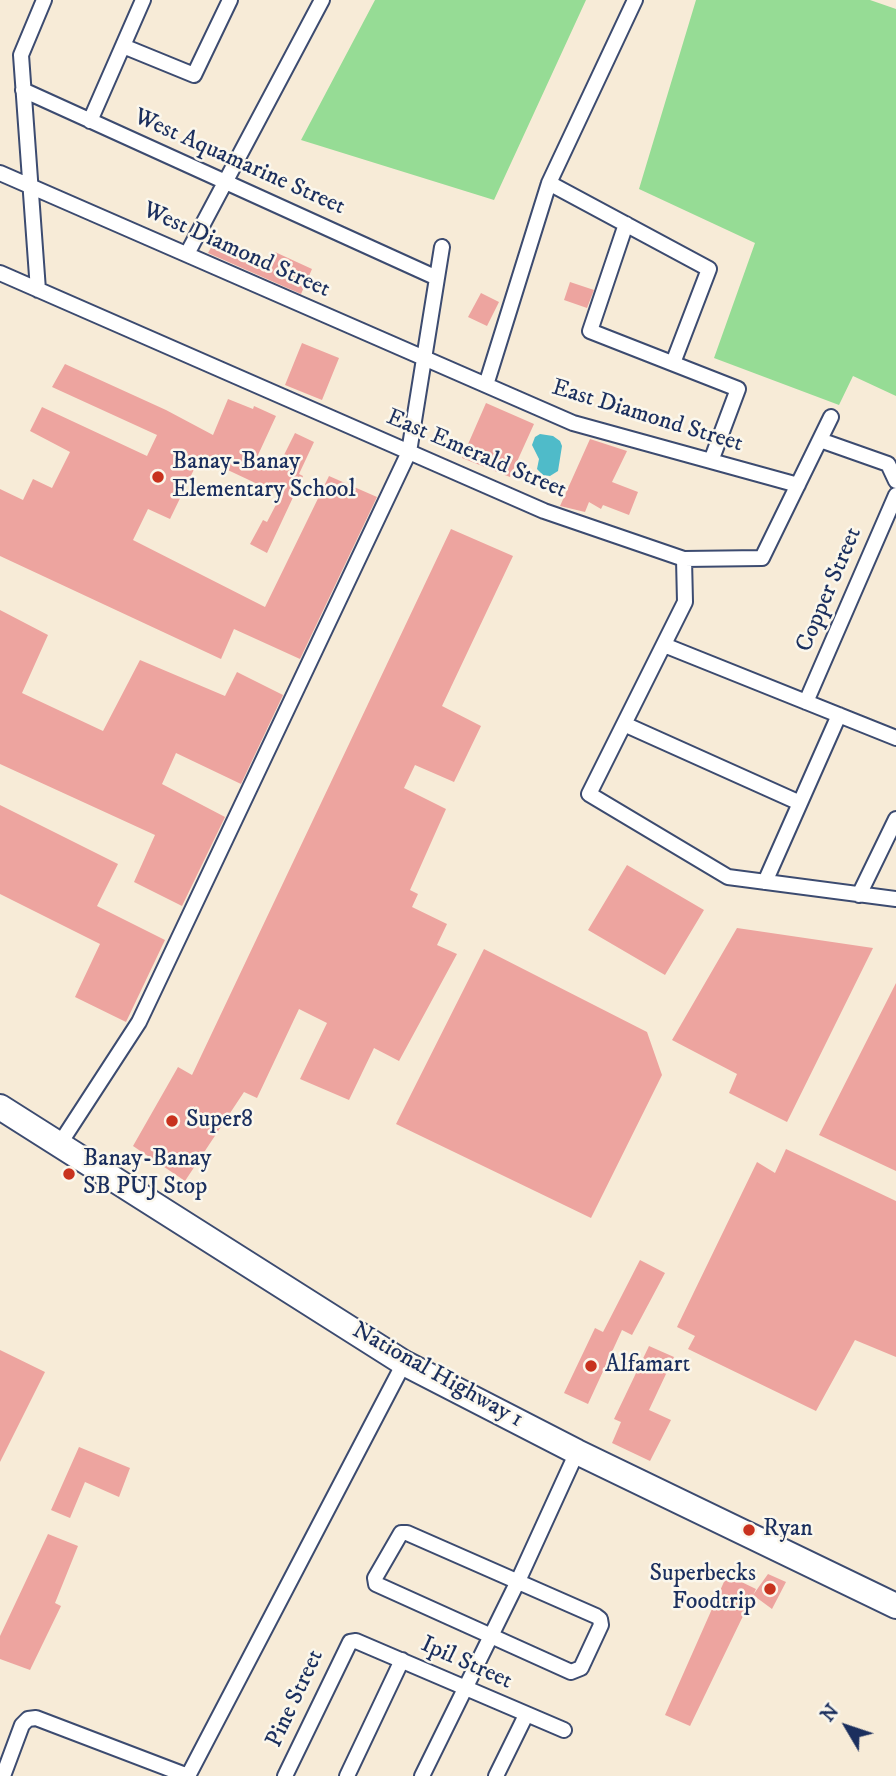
<!DOCTYPE html>
<style>
body{margin:0}
#map{position:relative;width:896px;height:1776px;overflow:hidden;background:#f7ebd7;font-family:"IM FELL DW Pica",serif}
canvas{display:block}
.north{position:absolute;left:812px;top:1692px;width:70px;height:70px;-webkit-text-stroke:5px #fbf7ec;paint-order:stroke;rotate:309deg;font-size:19px;font-weight:700;line-height:28px;text-align:center;color:#1b2f5e}
.north::after{content:'';display:block;margin:auto;width:24px;height:32px;background:#1b2f5e;clip-path:polygon(50% 0,100% 100%,50% 72%,0 100%)}
</style>
<div id="map">
<canvas width="896" height="1776"></canvas>
<div class="north">N</div>
</div>
<script>
const context = document.querySelector('canvas').getContext('2d');
context.lineJoin = 'round';
function paint(path, color) { context.fillStyle = color; context.fill(path, 'evenodd'); }
const toPath = rows => new Path2D(rows.map(r => 'M' + r).join(''));
function stroke(path, color, width, dash) { context.strokeStyle = color; context.lineWidth = width; context.lineCap = dash ? 'butt' : 'round'; context.setLineDash(dash || []); context.stroke(path); }
function write(font, color, halo, rows, align = 'center') {
  context.font = font + ' "IM FELL DW Pica",serif'; context.lineWidth = 5; context.setLineDash([]); context.textBaseline = 'middle'; context.strokeStyle = halo; context.fillStyle = color; for (const [text, x, y, turn = 0] of rows) {
    context.save(); context.translate(x, y); context.rotate((+turn || 0) * Math.PI / 180); context.textAlign = isNaN(turn) ? turn : align; if (halo) context.strokeText(text, 0, 0); context.fillText(text, 0, 0); context.restore();
  }
}
const green = toPath([
 [375,0,586,0,494,200,301,140],
 [696,0,870,0,896,9,896,396,853,376,839,405,714,358,755,243,639,189]
]);
const water = toPath([
 [540,434,553,436,560,441,562,446,558,471,550,476,543,475,537,469,539,459,532,445,535,437]
]);
const building = toPath([
 [217,237,270,261,275,252,312,269,301,294,208,253],
 [570,282,594,290,587,308,564,300],
 [481,293,499,302,487,326,468,317],
 [302,343,339,358,322,400,285,385],
 [65,364,166,410,213,435,228,399,253,409,254,406,276,416,258,455,279,465,295,433,314,442,299,474,303,476,267,553,250,544,263,520,267,522,281,495,200,457,170,519,148,509,133,540,265,607,329,476,377,497,300,659,234,629,221,659,0,556,0,489,23,500,33,479,52,488,70,452,30,431,42,407,147,456,157,435,52,387],
 [486,403,534,424,510,477,462,458],
 [590,439,627,451,612,482,638,492,629,515,603,505,601,509,589,502,585,512,560,506],
 [451,529,513,556,442,706,481,726,454,782,415,765,404,788,446,809,410,890,418,894,412,907,447,924,437,945,457,954,399,1061,374,1048,349,1100,300,1079,327,1023,299,1009,257,1098,244,1092,185,1181,133,1146,178,1067,192,1075],
 [0,610,48,635,22,693,103,731,140,660,225,696,237,672,283,695,241,784,176,753,162,784,225,817,182,906,134,882,155,835,0,764],
 [0,805,118,864,97,906,165,940,126,1022,75,997,100,944,0,894],
 [627,865,704,910,665,975,588,930],
 [737,928,873,948,787,1122,729,1093,737,1074,672,1040],
 [484,949,647,1032,662,1075,591,1218,396,1124],
 [896,983,896,1171,819,1135],
 [786,1149,896,1201,896,1357,855,1340,816,1411,688,1349,695,1336,677,1327,757,1162,775,1173],
 [640,1260,665,1273,632,1335,622,1330,588,1404,564,1393,595,1328,603,1332],
 [649,1346,674,1357,649,1410,671,1420,650,1461,612,1443,621,1422,614,1419],
 [0,1350,45,1372,0,1462],
 [79,1447,130,1468,119,1497,85,1482,70,1518,51,1510],
 [48,1534,78,1546,55,1603,61,1606,30,1670,0,1659,0,1636],
 [768,1574,786,1582,772,1609,753,1595],
 [727,1575,756,1589,690,1726,665,1715]
]);
const minor = toPath([
 [123,46,194,75,230,0],
 [23,90,437,278],
 [90,121,143,0],
 [0,173,573,423,798,485],
 [549,183,709,269,673,363],
 [626,224,590,331,738,389,711,461],
 [187,254,322,0],
 [0,273,544,511,684,559,762,558,831,417],
 [38,290,21,55,44,0],
 [486,385,549,183,635,0],
 [820,440,888,464,896,481],
 [684,559,685,602,589,794,728,877,896,899],
 [664,645,896,738],
 [806,702,896,495],
 [624,724,800,803],
 [765,882,839,715],
 [859,895,896,819],
 [59,1145,139,1022,409,452,442,247],
 [401,1533,407,1533,596,1616,600,1619,601,1625,581,1668,571,1672,376,1584,375,1578,401,1533],
 [3,1776,22,1725,28,1719,36,1718,188,1776],
 [188,1776,404,1363],
 [285,1776,350,1642,356,1641,564,1730],
 [347,1776,402,1660],
 [422,1776,518,1581,577,1452],
 [496,1776,526,1715]
]);
const trunk = toPath([
 [0,1107,404,1363,577,1452,896,1606]
]);
const markers = [
 [158,477,7,"#c8321e"],
 [172,1121,7,"#c8321e"],
 [69,1174,7,"#c8321e"],
 [591,1366,7,"#c8321e"],
 [749,1530,7,"#c8321e"],
 [770,1589,7,"#c8321e"]
];
const streetNames = [
 ["West Aquamarine Street",239,163,24],
 ["West Diamond Street",236,251,24],
 ["East Diamond Street",647,417,17],
 ["East Emerald Street",476,455,23],
 ["Copper Street",830,590,-67],
 ["National Highway 1",437,1376,29],
 ["Ipil Street",466,1664,24],
 ["Pine Street",296,1699,-65]
];
const poiNames = [
 ["Banay-Banay",172,463],
 ["Elementary School",172,491],
 ["Super8",186,1121],
 ["Banay-Banay",83,1160],
 ["SB PUJ Stop",83,1188],
 ["Alfamart",605,1366],
 ["Ryan",763,1530],
 ["Superbecks",756,1575,"right"],
 ["Foodtrip",756,1603,"right"]
];
paint(green, '#96dc95');
paint(water, '#4fbbc9');
paint(building, '#eda49f');
stroke(minor, '#3c4b70', 18);
stroke(trunk, '#3c4b70', 28);
stroke(minor, '#fff', 14);
stroke(trunk, '#fff', 24);
for (const [x, y, r, color] of markers) { const dot = new Path2D(); dot.arc(x, y, r, 0, 2 * Math.PI); context.fillStyle = color; context.fill(dot); stroke(dot, '#fbf7ec', 2.5); }
write('24px', '#1b2f5e', '#fbf7ec', streetNames);
write('24px', '#1b2f5e', '#fbf7ec', poiNames, 'left');
</script>
